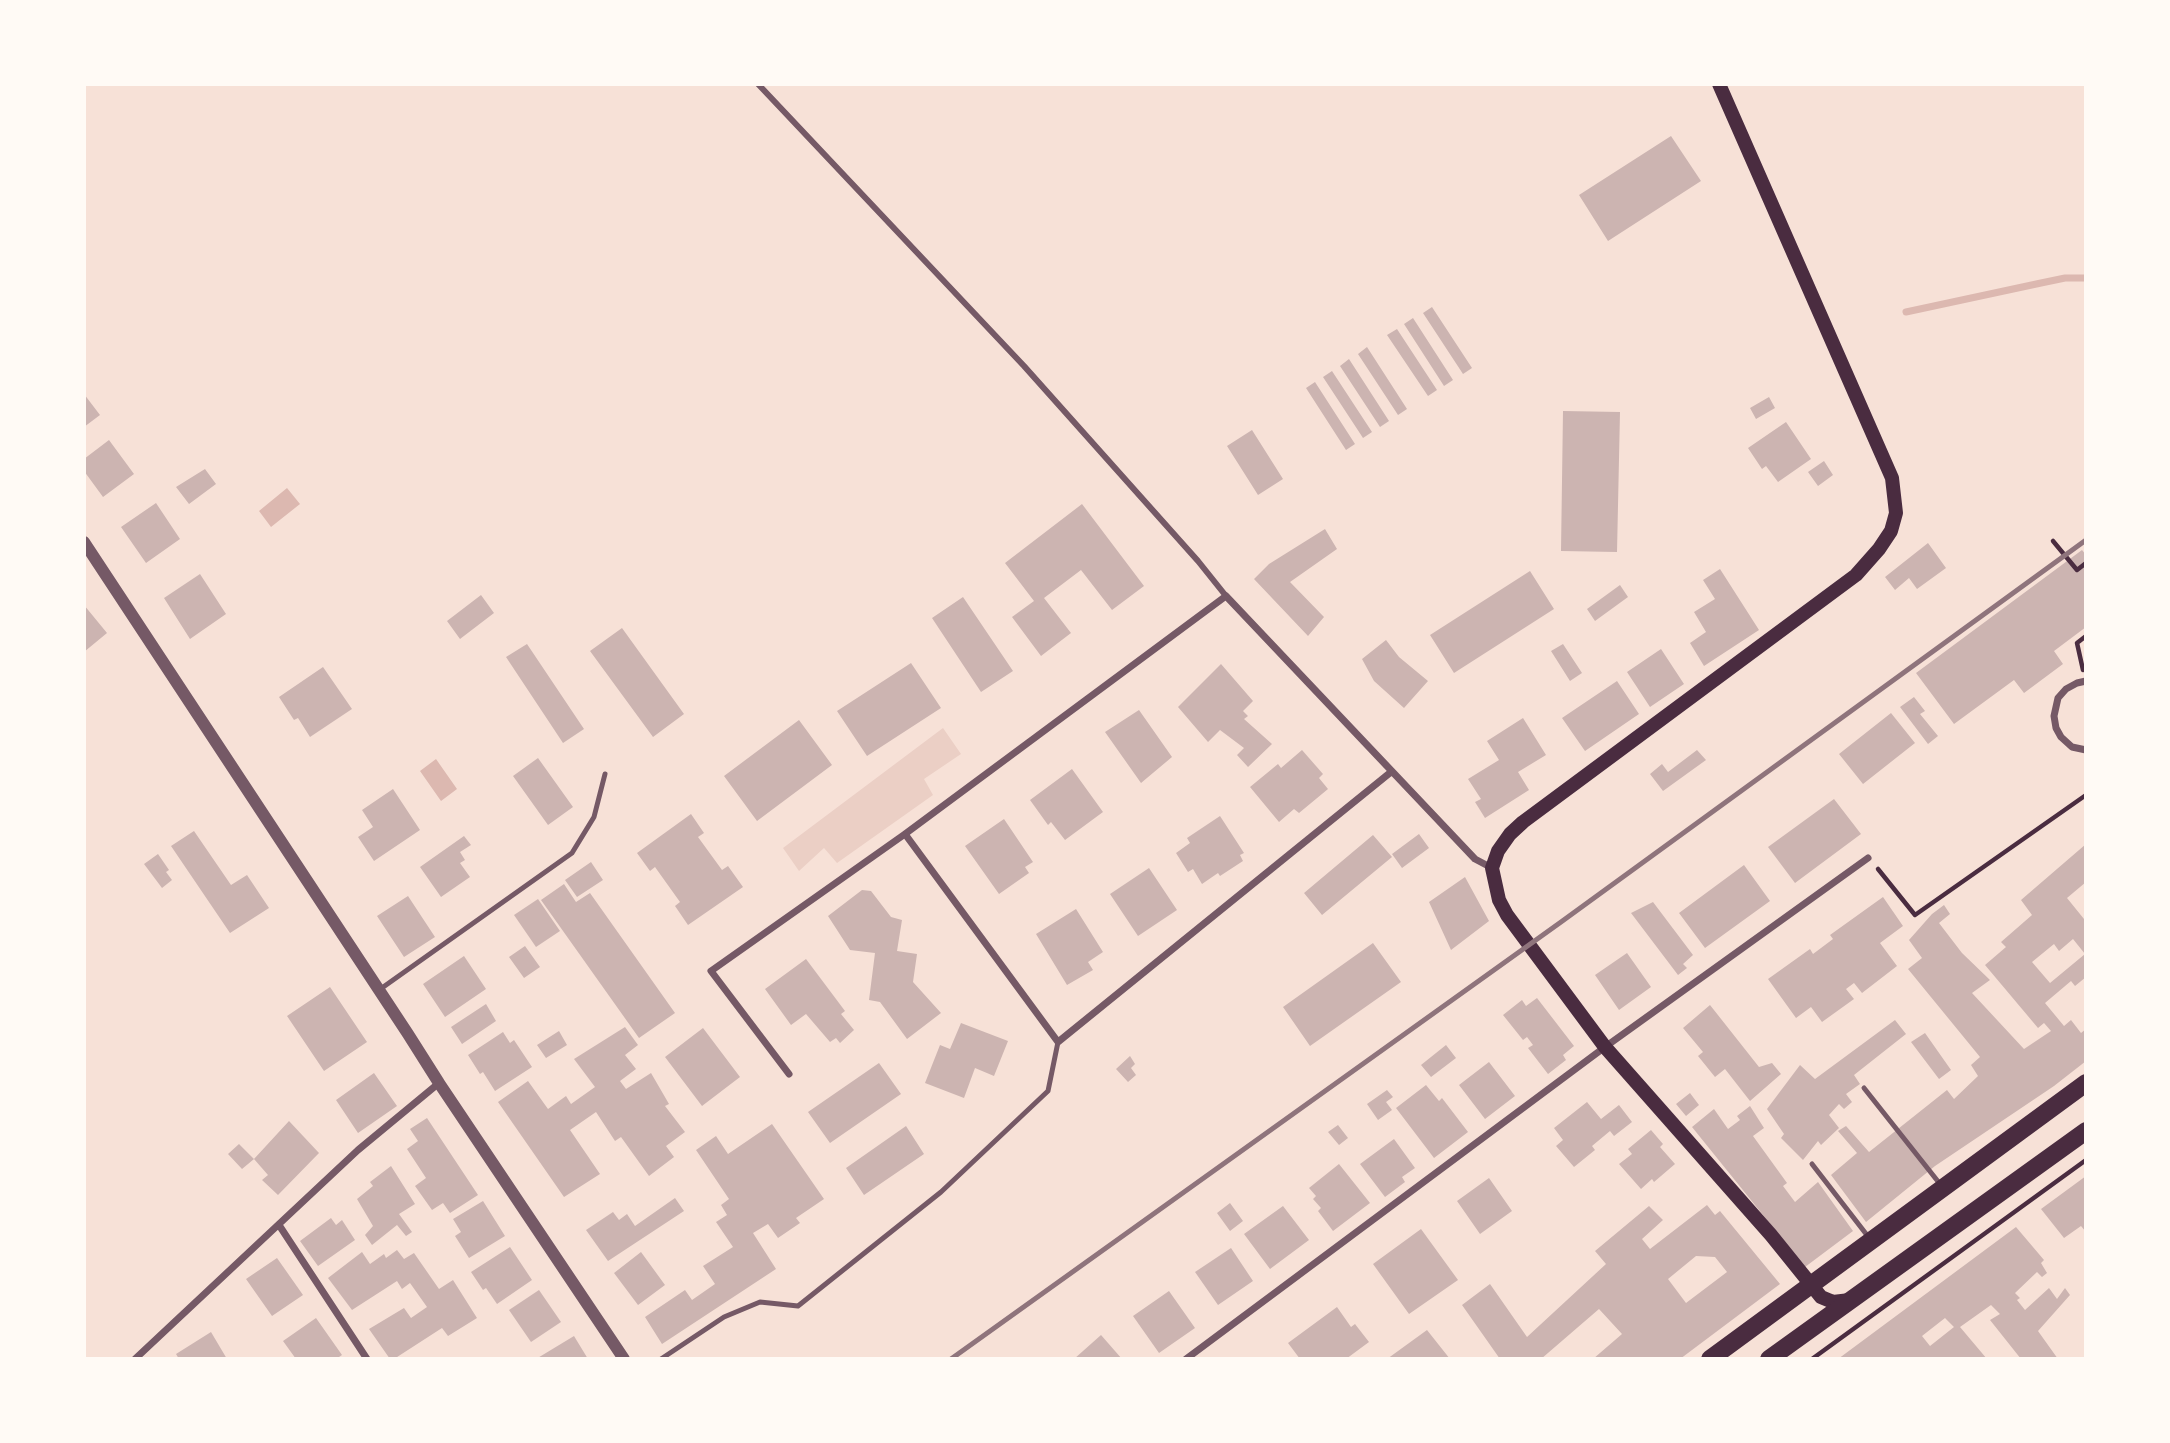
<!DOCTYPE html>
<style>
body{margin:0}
#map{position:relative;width:2170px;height:1443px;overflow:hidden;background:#f7e1d7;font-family:"Work Sans",sans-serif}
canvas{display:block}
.frame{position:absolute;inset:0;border:86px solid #fffaf5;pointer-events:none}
</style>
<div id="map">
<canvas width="2170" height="1443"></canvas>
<div class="frame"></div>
</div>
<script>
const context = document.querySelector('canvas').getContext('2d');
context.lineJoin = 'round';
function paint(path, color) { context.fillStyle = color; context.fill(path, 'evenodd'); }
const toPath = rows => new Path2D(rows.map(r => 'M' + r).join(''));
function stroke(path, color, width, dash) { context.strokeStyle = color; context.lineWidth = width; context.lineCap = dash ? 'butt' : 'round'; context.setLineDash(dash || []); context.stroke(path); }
const green = toPath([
 [943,728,961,754,924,779,933,795,837,863,824,848,799,871,783,848]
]);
const water = toPath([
 [287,488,300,504,271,527,259,511],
 [436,759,457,789,441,801,420,771]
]);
const stream = toPath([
 [1906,312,2041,283,2065,278,2086,278]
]);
const building = toPath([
 [1671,136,1701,181,1608,241,1579,195],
 [1432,307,1472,368,1463,374,1423,313],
 [1413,318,1453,380,1444,386,1404,324],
 [1397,329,1437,390,1428,396,1387,335],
 [1367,347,1407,409,1398,415,1358,354],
 [1349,359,1389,421,1380,427,1340,366],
 [1332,371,1372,432,1363,438,1323,377],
 [1315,382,1355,444,1346,450,1306,388],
 [84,394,100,415,84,427],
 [1769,397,1775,408,1756,419,1750,408],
 [1563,411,1620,412,1617,552,1561,551],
 [1786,422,1811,459,1778,482,1766,466,1762,469,1748,448],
 [1252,430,1283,479,1258,495,1227,446],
 [109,440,134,474,103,497,84,471,84,459],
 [1824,461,1833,475,1818,486,1808,472],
 [205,469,216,484,189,504,176,487],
 [156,503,180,539,146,563,121,527],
 [1082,504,1144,586,1112,610,1081,570,1044,598,1071,633,1041,656,1012,617,1034,601,1005,563],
 [1325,529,1337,549,1290,582,1324,617,1308,636,1254,579,1269,564],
 [1928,543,1946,568,1917,589,1909,578,1895,590,1885,577],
 [2082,550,2086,555,2086,627,2054,651,2063,664,2024,693,2014,680,1954,724,1916,673],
 [1720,569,1759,630,1704,666,1690,643,1706,632,1694,612,1715,599,1703,580],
 [1530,571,1554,609,1454,673,1430,635],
 [200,574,226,614,190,639,164,598],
 [1620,585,1628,597,1595,621,1587,609],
 [481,595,494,613,460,639,447,621],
 [963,597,1013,671,981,692,932,618],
 [84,605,107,633,84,652],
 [622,628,684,714,653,737,590,651],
 [1386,640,1399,657,1428,681,1404,708,1374,681,1362,659],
 [527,644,584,729,563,743,506,657],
 [1563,644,1582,673,1570,681,1551,651],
 [1661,649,1684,684,1650,707,1627,672],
 [911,663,941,708,867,756,837,711],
 [1221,664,1253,701,1243,711,1248,716,1244,719,1272,744,1248,767,1237,755,1244,748,1220,730,1208,742,1178,707],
 [323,667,352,709,310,737,298,718,294,720,279,697],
 [1617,681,1639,714,1585,751,1562,718],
 [1914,697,1925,711,1920,714,1938,736,1928,744,1900,707],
 [1139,710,1172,757,1141,783,1105,732],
 [1891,713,1915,743,1863,784,1839,754],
 [1523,718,1546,755,1518,772,1529,790,1485,818,1475,802,1481,799,1468,779,1499,760,1487,741],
 [799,720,832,765,757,821,724,776],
 [1302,750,1323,774,1319,778,1328,789,1299,813,1294,809,1279,822,1250,787,1278,764,1281,768],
 [1697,750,1706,760,1663,791,1650,774,1662,764,1668,772],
 [538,758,573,807,548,825,513,776],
 [1072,769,1103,812,1065,840,1051,822,1048,825,1030,800],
 [393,789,420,830,374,861,358,837,373,827,362,810],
 [1834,799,1861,834,1795,883,1768,847],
 [691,814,704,833,698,837,722,870,728,866,743,887,688,925,675,906,680,902,655,867,650,871,637,853],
 [1220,816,1244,853,1240,855,1243,861,1220,876,1218,873,1202,884,1193,869,1188,872,1176,853,1190,843,1187,838],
 [1004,819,1033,862,1025,867,1029,873,999,894,965,846],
 [194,831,231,885,247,875,269,908,230,933,171,846],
 [1419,834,1429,848,1402,868,1392,854],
 [1373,835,1392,857,1322,915,1304,893],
 [464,836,471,845,460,852,465,860,460,863,470,877,441,897,420,867],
 [2086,844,2086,882,2067,898,2084,919,2086,918,2086,977,2075,986,2071,981,2045,1003,2064,1026,2071,1020,2081,1033,2086,1029,2086,1061,2054,1086,1935,1166,1866,1222,1831,1175,1857,1153,1838,1131,1846,1126,1869,1152,1947,1090,1954,1099,1978,1076,1971,1065,1980,1057,1908,969,1922,958,1909,940,1932,914,1944,905,1950,914,1939,923,1962,953,1990,980,1972,993,2024,1049,2051,1031,2044,1023,2038,1028,1985,965,2006,947,2001,942,2032,915,2021,900],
 [2073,939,2085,954,2050,983,2032,962,2054,944,2059,951],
 [158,854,169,870,166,872,172,880,162,888,144,864],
 [591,862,603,880,577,897,565,880],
 [1744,865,1770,901,1705,948,1679,913],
 [1149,868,1177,910,1138,936,1110,894],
 [1465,877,1489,921,1451,950,1429,902],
 [564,884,576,902,590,893,675,1013,639,1038,541,900],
 [862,890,871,891,891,917,902,920,897,951,917,954,913,982,941,1013,907,1039,880,1002,869,1000,875,953,850,950,828,916],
 [408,896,435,937,404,957,377,916],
 [1883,897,1903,926,1880,943,1897,966,1862,993,1854,983,1846,989,1854,999,1822,1022,1811,1007,1796,1018,1768,979,1810,949,1813,954,1833,939,1830,935],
 [538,899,560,931,536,947,514,915],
 [1653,902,1693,955,1683,964,1687,968,1678,975,1631,913],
 [1076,909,1103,952,1088,962,1093,970,1067,985,1036,934],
 [1373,943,1401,982,1310,1046,1283,1007],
 [525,946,540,967,524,978,509,957],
 [1627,953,1651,987,1619,1010,1595,975],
 [464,956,486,989,445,1017,423,984],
 [806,959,845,1011,841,1014,854,1030,840,1043,836,1038,830,1042,806,1014,791,1025,765,989],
 [330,987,367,1042,324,1071,287,1016],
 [1537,998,1574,1046,1563,1055,1566,1060,1548,1074,1528,1048,1533,1045,1527,1037,1523,1040,1503,1015,1522,1000,1526,1006],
 [486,1004,496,1021,462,1044,451,1027],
 [1710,1005,1759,1067,1772,1063,1781,1074,1750,1101,1725,1069,1715,1077,1698,1056,1703,1052,1683,1028],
 [1895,1020,1906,1034,1854,1075,1860,1084,1846,1094,1852,1102,1844,1109,1839,1104,1829,1115,1839,1128,1821,1145,1818,1141,1803,1160,1781,1138,1784,1134,1767,1109,1800,1065,1815,1079],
 [961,1023,1008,1041,994,1076,975,1068,964,1098,925,1083,940,1045,950,1049],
 [625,1027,638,1045,625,1055,636,1069,620,1081,626,1089,651,1073,669,1104,665,1106,685,1132,666,1146,674,1157,649,1176,621,1137,615,1141,596,1112,570,1130,600,1174,564,1197,498,1102,528,1081,548,1109,566,1096,571,1104,595,1087,574,1059],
 [703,1028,740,1077,702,1106,665,1057],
 [559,1031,567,1045,546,1058,537,1045],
 [503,1032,510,1043,514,1040,532,1067,495,1091,483,1072,480,1074,468,1055],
 [1925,1033,1951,1070,1939,1079,1911,1042],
 [1446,1045,1456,1058,1431,1077,1421,1065],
 [1130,1056,1135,1064,1131,1068,1136,1075,1128,1082,1116,1069],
 [1489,1062,1515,1096,1485,1119,1459,1085],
 [879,1063,901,1094,830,1143,808,1112],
 [374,1073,397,1106,358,1133,336,1100],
 [1426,1085,1439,1101,1442,1098,1468,1132,1434,1158,1396,1108],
 [1387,1090,1393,1097,1386,1102,1392,1110,1378,1120,1367,1104],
 [1690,1093,1699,1105,1686,1116,1676,1104],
 [1587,1102,1601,1119,1619,1105,1632,1122,1614,1136,1610,1131,1592,1146,1595,1150,1574,1167,1556,1146,1563,1140,1554,1128],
 [1750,1106,1764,1128,1753,1136,1787,1183,1783,1186,1795,1202,1818,1182,1853,1231,1805,1267,1692,1127,1714,1109,1728,1129,1740,1120,1737,1116],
 [427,1118,478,1195,450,1213,443,1203,432,1210,415,1186,426,1178,407,1149,418,1141,410,1129],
 [289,1121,319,1153,278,1195,262,1180,268,1175,254,1159],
 [772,1124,824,1199,796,1218,800,1223,778,1238,768,1224,753,1233,776,1269,662,1344,645,1317,685,1290,692,1300,715,1284,703,1266,733,1247,716,1222,727,1215,721,1205,729,1199,696,1150,716,1136,728,1154],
 [1338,1125,1348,1138,1339,1145,1328,1132],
 [906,1126,924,1154,864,1195,846,1168],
 [1651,1130,1663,1144,1660,1147,1675,1164,1654,1182,1652,1179,1641,1189,1619,1164,1632,1154,1628,1149],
 [1394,1139,1415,1168,1402,1177,1405,1182,1385,1197,1360,1164],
 [239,1144,254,1159,242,1169,228,1154],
 [1339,1164,1370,1203,1333,1231,1318,1211,1321,1208,1313,1199,1316,1196,1309,1188],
 [391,1166,415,1204,399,1214,412,1232,406,1236,397,1225,372,1245,365,1235,373,1226,357,1199,373,1186,370,1182],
 [2086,1176,2086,1232,2081,1226,2064,1238,2041,1209],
 [1489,1178,1512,1211,1480,1234,1457,1201],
 [675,1198,684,1211,608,1261,586,1230,613,1212,619,1220,627,1214,635,1226],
 [483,1201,505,1236,469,1258,455,1236,461,1232,453,1219],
 [1230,1203,1243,1221,1230,1231,1217,1213],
 [1707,1205,1715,1215,1720,1211,1780,1284,1680,1359,1593,1359,1622,1334,1599,1309,1541,1359,1500,1359,1462,1305,1490,1284,1527,1337,1606,1264,1595,1251,1649,1206,1663,1220,1642,1239,1650,1249],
 [1696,1256,1715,1257,1727,1272,1686,1303,1668,1279],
 [1283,1206,1309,1240,1270,1269,1244,1234],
 [331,1218,336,1225,342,1220,355,1240,318,1266,300,1241],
 [2016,1227,2044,1260,2041,1263,2047,1273,2042,1277,2037,1272,2015,1293,2020,1298,2017,1300,2025,1310,2049,1288,2057,1299,2065,1288,2070,1295,2038,1331,2058,1359,2021,1359,1990,1320,2000,1314,1991,1305,1960,1327,1987,1359,1838,1359],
 [1945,1318,1954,1327,1930,1346,1922,1336],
 [1421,1229,1458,1280,1409,1314,1373,1264],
 [510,1247,532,1280,497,1304,486,1288,483,1290,471,1272],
 [1231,1248,1253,1281,1218,1305,1195,1272],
 [397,1250,404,1259,414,1253,439,1289,453,1280,477,1318,448,1336,442,1328,394,1359,390,1359,369,1329,404,1308,411,1318,427,1307,410,1283,402,1289,397,1281,352,1310,328,1278,362,1252,370,1264,384,1254,386,1258],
 [641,1252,665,1285,638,1305,614,1273],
 [277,1258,303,1295,272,1316,246,1279],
 [539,1290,561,1322,531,1342,509,1310],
 [1169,1291,1195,1328,1159,1353,1133,1316],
 [1337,1307,1351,1327,1355,1324,1369,1342,1346,1359,1300,1359,1288,1343],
 [316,1318,342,1355,336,1359,296,1359,283,1341],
 [1427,1330,1450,1359,1387,1359],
 [211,1332,227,1359,179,1359,176,1354],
 [1101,1335,1122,1359,1074,1359],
 [574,1336,588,1359,536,1359]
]);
const path = toPath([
 [2053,541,2077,570,2086,563],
 [2083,670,2077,643,2086,636],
 [1878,869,1915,915,2086,795],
 [1812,1359,2086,1160]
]);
const service = toPath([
 [379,990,572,853,594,817,605,774],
 [1864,1088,1940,1184],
 [1812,1164,1870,1239],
 [661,1359,724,1317,760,1302,798,1306,941,1192,1048,1091,1058,1042]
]);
const pedestrian = toPath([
 [758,84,1024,366,1198,561,1226,596]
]);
const minor = toPath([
 [2086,681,2077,683,2066,689,2058,698,2054,716,2056,728,2061,737,2072,747,2086,750],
 [1391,772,1058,1042,905,834,1226,596,1475,859,1492,868],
 [789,1074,711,971,905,834],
 [279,1225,367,1359],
 [135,1359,358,1150,439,1083],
 [1186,1359,1605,1047,1868,858]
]);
const tertiary = toPath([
 [84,542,408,1034,439,1083,624,1359]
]);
const secondary = toPath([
 [1719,84,1892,478,1896,513,1891,531,1879,549,1856,575,1523,822,1510,834,1498,851,1492,868,1499,900,1507,915,1605,1047,1771,1235,1821,1297,1833,1302,1850,1300]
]);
const primary = toPath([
 [1710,1359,2086,1083],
 [1769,1359,2086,1131]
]);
const rail = toPath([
 [951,1359,1561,922,2086,540]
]);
paint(green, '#ebcfc5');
paint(water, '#dcb8b0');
stroke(stream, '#dcb8b0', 7);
paint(building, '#ccb4b1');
stroke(path, '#4a2c40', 4.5);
stroke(service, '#755966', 5);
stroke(pedestrian, '#755966', 6);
stroke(minor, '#755966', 7);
stroke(tertiary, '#755966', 12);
stroke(secondary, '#4a2c40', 14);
stroke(primary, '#4a2c40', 18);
stroke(rail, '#8f747c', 5);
</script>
